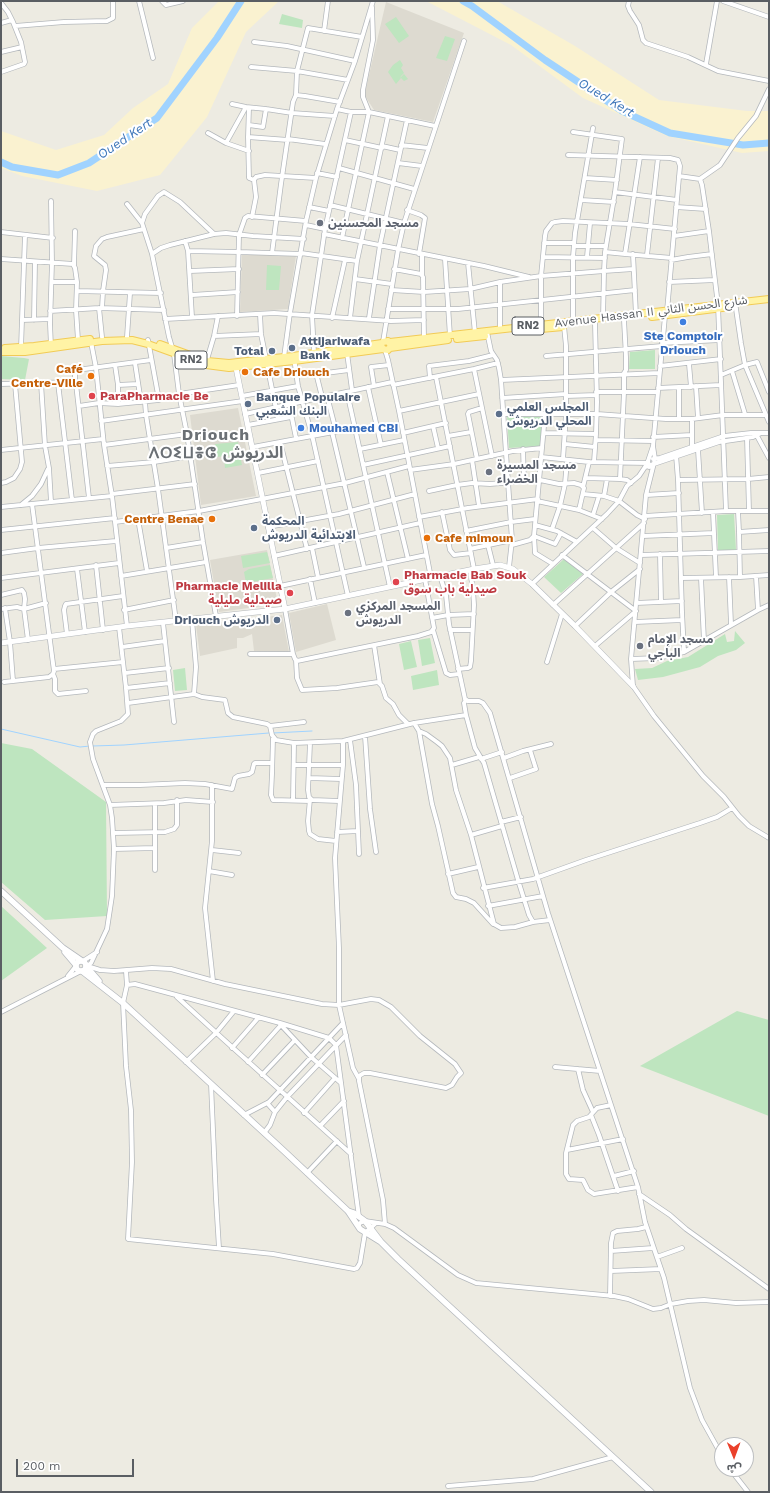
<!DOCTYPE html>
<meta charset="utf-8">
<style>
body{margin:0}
#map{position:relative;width:770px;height:1493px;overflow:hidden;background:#edebe2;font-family:"Work Sans","Noto Sans Arabic",sans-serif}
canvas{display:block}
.frame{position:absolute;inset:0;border:2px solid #5a5e63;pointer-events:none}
.north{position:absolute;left:714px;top:1437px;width:40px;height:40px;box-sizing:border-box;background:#fff;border:1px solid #bdbfc1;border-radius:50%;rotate:179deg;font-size:11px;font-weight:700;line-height:16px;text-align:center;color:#5a5e63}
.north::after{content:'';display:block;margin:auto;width:14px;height:18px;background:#ea402b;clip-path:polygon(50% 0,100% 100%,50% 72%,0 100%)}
.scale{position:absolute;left:16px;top:1459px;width:118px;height:18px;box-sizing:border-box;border:2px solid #5a5e63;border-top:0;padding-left:5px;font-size:12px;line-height:14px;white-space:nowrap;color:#5a5e63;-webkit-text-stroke:3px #fff;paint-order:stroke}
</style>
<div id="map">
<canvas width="770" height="1493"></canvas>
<div class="frame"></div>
<div class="north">ش</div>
<div class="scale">200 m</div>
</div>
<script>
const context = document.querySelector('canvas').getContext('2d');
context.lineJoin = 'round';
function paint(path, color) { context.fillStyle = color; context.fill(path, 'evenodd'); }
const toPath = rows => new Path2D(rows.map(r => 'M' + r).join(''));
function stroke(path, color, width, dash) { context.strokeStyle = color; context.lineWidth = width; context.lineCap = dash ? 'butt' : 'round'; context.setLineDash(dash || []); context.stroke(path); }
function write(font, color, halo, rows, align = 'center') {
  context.font = font + ' "Work Sans","Noto Sans Arabic","Noto Sans Tifinagh",sans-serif'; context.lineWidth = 4; context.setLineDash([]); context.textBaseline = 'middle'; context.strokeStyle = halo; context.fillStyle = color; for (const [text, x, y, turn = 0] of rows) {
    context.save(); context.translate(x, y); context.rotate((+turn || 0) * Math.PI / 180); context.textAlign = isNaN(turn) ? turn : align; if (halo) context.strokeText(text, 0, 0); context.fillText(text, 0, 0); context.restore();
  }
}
const education = toPath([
 [386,2,464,33,433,122,374,110,365,96,366,88],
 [242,254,296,256,288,309,240,312],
 [238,408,256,496,201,505,190,415],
 [267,550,278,604,219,612,210,560],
 [327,604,336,640,296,652,289,613],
 [282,615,289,652,254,651,252,634,243,638,237,638,237,648,200,656,196,625]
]);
const green = toPath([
 [282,14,303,20,302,28,279,24],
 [396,17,409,36,399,43,385,24],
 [445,36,455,39,447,61,436,58],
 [400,60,403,65,401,68,404,73,401,76,400,78,404,74,408,79,404,81,401,78,396,84,388,72,393,65],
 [267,265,281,266,279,290,266,290],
 [655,350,655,369,629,369,630,352],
 [1,356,24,358,29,359,25,380,1,379],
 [507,416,542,417,541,446,509,448],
 [238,442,240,454,217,457,215,444],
 [240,455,242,465,225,468,224,458],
 [734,514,736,550,718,550,717,515],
 [267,552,270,563,243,568,241,556],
 [564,559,583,574,561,593,544,577],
 [270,565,273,578,246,583,244,572,249,569],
 [735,631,745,643,736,650,718,656,700,667,663,677,638,680,635,669,652,668,667,661,688,657,725,634,727,642,734,641],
 [430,638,435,663,422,666,418,640],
 [411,641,417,667,404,670,399,644],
 [185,668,187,690,175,691,173,670],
 [437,670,439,685,413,690,411,676],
 [1,743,32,749,106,802,107,916,45,920,1,882],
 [1,906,47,948,1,981],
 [737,1011,769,1020,769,1116,640,1066]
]);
const sand = toPath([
 [219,1,279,1,246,32,207,117,160,175,97,191,22,176,1,168,1,131,56,150,104,135,133,108,168,84,192,28],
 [426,1,497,1,575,46,659,100,747,111,769,111,769,151,742,153,667,136,583,98,511,45]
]);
const stream = toPath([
 [1,729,80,747,90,746],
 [273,733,312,731],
 [93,746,124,745,269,733]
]);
const river = toPath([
 [463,1,472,6,545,60,622,111,670,133,743,145,769,143],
 [1,162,12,167,58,175,89,163,157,118,217,38,241,1]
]);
const minor = toPath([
 [139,1,153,58],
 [162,1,166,5,183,1],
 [629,1,628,6,630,11,639,25,643,40,646,43,688,57,718,71,769,81],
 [723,1,769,17],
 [1,3,8,12,13,22,21,42,25,62,24,64,1,72],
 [1,23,12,20],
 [15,26,64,22,107,21,113,18,113,1],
 [324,31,328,1],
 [254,42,287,46,355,61],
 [1,52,22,47],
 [706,64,717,1],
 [251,67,297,71,348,80],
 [296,95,305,96,340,102],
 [232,104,246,107,266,109,292,113,335,116],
 [249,108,248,137,249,178,254,180],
 [337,109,351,112,369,112,435,126],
 [249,125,263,127,266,109],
 [573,132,622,139,615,192,605,252,604,271,633,269],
 [208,133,226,143,249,151],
 [248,137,288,140],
 [288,139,325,144],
 [345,140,382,148],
 [226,143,246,107],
 [401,145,428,148],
 [382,146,400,150],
 [568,155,670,158,678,160,680,166,667,311],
 [640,157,625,254,672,258],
 [398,163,422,166],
 [339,168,414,189],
 [317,173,337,177],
 [679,176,700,179,702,185,709,231,718,305,726,511],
 [585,178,617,180],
 [700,179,720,165,738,138,756,116,769,89],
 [615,192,677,200],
 [581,200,614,202],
 [127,204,142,223],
 [330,205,404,223],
 [309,207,329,211],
 [676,207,706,209],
 [407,210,421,215,425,218,419,254],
 [252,217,256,197,254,180,256,177,265,175,316,178],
 [306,225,325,229],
 [1,232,53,238],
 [214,234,180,202,164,192,158,196,145,214,142,223,152,254,169,337,174,354,179,394,187,434,203,542,216,616],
 [324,234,484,266,529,277],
 [674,236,709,231],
 [342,238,369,112,363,97,363,90,373,40,372,7],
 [185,241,188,251,239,252,301,254],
 [544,243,574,243],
 [574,246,606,246],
 [188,251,192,317],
 [605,252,625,254],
 [272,253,281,184,293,102,296,95,297,71,308,28,362,37],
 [301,253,357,261],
 [152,254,161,248,170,245,214,234,226,233,253,236,304,239],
 [422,254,422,275],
 [633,254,636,315],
 [647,255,658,158],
 [543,257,605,258],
 [587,257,590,223],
 [1,259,73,264,75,268,77,282],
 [445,259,450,336],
 [671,260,688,257,712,254],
 [468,263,475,333],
 [74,265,75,231],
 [394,269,421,274,423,277,424,339],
 [190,271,239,269],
 [355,279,392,284],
 [52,282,77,282,76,310,78,340],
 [669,282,715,280],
 [391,290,424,292,470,289,500,282,541,276,604,271,603,318],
 [77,291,161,293],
 [192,295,238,292],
 [735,302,741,343,745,365,769,422],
 [99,308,102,337],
 [102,308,103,291,106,270,105,265,94,256,96,246,102,239,107,237,144,229],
 [388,309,458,309,635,290],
 [50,311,99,308,164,310],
 [260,314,261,334,278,419],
 [237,316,239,235,245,218,248,216,306,221],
 [332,318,345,260],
 [350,318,357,261,388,116],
 [369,318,380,245,407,120],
 [165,319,274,313,391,321,424,320],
 [22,320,50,319],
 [34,320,35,262],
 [624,320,626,357,626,370,624,373,624,392,620,479,627,480,631,483],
 [573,322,573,257,575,233,593,128],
 [541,325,541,276,545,236,546,231,552,223,555,222,563,221,629,224,675,229],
 [500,330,500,282],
 [487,332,491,351,497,360,499,368,501,380,512,540,509,567],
 [214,336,261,334],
 [127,337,130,293],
 [91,342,96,368,104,445,112,496,127,626],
 [383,342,398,250,404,223,464,41],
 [662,343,720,340],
 [51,346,50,324,52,263,51,201],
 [21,348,25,235],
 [385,350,388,360,399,411,431,578],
 [314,353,312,315,321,256,325,229,351,112],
 [347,353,352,390],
 [546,356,662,346],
 [284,357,290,313,306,221,316,178,337,109,355,61,373,1],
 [294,358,298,386,312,435,348,596],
 [135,363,141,402],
 [206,363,214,336,218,316],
 [689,364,691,387],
 [115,365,118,385],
 [660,366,721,359],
 [474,369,492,456],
 [732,371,745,414],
 [721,375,745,365,757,362,769,392],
 [436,377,474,569],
 [430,378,429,366,469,361,493,355],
 [501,380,659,373],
 [41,383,45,446,49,468,51,502],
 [58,383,72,500],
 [75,383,75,371,77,370,151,360],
 [1,384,73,382,76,384,89,498],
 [393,385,474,369,498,363],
 [374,386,371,367,389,365],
 [696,386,698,418],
 [368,387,381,445],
 [658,388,721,385],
 [347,392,390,587],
 [596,392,658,392],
 [179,394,239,385],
 [242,396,298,386],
 [327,396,336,431],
 [566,396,597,395],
 [322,397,317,377,318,374,349,370],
 [502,398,566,394],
 [145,402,146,415,158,489,176,621],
 [118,404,118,385,138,384],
 [289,404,296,438],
 [79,406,99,403,118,404,159,400,148,340],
 [399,411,479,394],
 [245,414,392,382],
 [504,414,597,414,666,419,692,419,723,415,766,415],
 [679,419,679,387],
 [101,421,243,401],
 [248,425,291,417],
 [433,426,438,448],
 [332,432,364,567],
 [403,433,446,423],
 [544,433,596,434],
 [756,434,769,458],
 [448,436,471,432],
 [653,437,692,435],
 [747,438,749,511],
 [596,440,653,441],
 [280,442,307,549],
 [565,444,595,447],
 [104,445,187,434],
 [653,446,655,459,646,495,631,659,633,686,654,716,703,776,724,797,739,816,749,826,769,838],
 [253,447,355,428],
 [692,447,692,419],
 [360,449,404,440],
 [523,449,524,481],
 [1,450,103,439],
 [698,450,702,513],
 [676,455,678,480],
 [541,457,589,462,648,463],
 [477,459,468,414,469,412,482,408],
 [563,459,566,414,566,346,564,326],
 [653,459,660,458,724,436,751,433,769,433],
 [472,460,479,506],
 [594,462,596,434,597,402,595,323],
 [363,465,450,446],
 [107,466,154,462,191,456],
 [649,467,648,461,653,446,665,316],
 [410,470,454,464,513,451,542,448],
 [387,472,408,559],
 [258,473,318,461],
 [586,478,620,479],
 [1,483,6,482,14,478,20,469,22,462,15,384],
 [583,487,589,462],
 [429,491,457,485,472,483,490,484,540,480,559,484,574,483,581,485,584,488,579,510],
 [112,494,195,484],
 [583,494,604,496,619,501,637,515,645,519],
 [646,495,679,493],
 [604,496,607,479],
 [537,501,579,510,602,519],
 [21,505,32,496,41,484,48,469],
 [1,507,112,496],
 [738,511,739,532],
 [442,512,450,550,454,555,471,553],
 [713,512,716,577],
 [593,515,599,496],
 [645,516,726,511,769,511],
 [419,517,468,508,538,499],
 [138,519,147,571],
 [115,522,199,511,345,483,409,466],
 [535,525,557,531,577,542],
 [268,527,339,514,415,494],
 [593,528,616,548,640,563],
 [552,529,560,506,565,484,567,460],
 [1,530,115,518],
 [466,531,511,522,535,519],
 [643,536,714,533],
 [488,545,493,565],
 [512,545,530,540,534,536,545,415],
 [166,548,203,542],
 [312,548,318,577],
 [470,549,512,540],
 [1,553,38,548,116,541],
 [660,554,661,602],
 [562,555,636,611,595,646],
 [641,555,769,551],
 [274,556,420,523],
 [553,564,535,553,534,536,555,544,561,533],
 [96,565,103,630],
 [77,569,85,632],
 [121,576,206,562],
 [440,576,446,595,449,624,465,699,468,701,479,701,483,703,490,713,492,720,548,913,638,1187,645,1222,664,1278,690,1388,702,1420,722,1456],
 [756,576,758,610],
 [729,577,731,624],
 [740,577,739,532,769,530],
 [1,578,119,563],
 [681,578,740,577,769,575],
 [701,578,704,641],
 [310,579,315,603],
 [532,584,607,514,619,501,627,486,639,476,645,467,719,442,753,437,761,433],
 [280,586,426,555],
 [1,595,22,590,24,593,25,599,24,609,46,603],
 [636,603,682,601],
 [553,605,644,523],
 [5,608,10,642,13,681],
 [1,609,17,607,24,609,28,640],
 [285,609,293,654,295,659,297,661,418,636,431,632,434,628,425,579],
 [124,610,174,600],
 [432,618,448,615,474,614],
 [635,622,682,620],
 [163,623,174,722],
 [575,626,611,592,640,569],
 [433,630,446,673,450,675,459,674],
 [450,630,472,630],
 [67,634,64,610,65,606,66,604,123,596],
 [374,645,380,684],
 [122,647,165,641],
 [684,652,682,612,678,480,748,479,769,477],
 [250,654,293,654],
 [631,659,658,658,684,652,758,610,769,605],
 [296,660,297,678,302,690,337,688,378,682,382,686,386,698,393,704,399,715,408,724],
 [547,662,562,614],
 [54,669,123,662],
 [458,669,468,668,470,667,471,661,474,605,473,590,470,570],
 [125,673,169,668],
 [53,674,55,679,55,691,58,694,86,691],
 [4,682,49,677,53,674,54,671,32,504],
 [126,688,170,683],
 [194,694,202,697,225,700,228,713,233,717,267,724,270,726,272,735,276,740,294,743,343,741,414,723,466,715],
 [466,700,464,703,466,715,475,748,484,763,518,880,529,915,533,922,550,920],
 [128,703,194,694,196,667,192,620],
 [414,723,419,731,432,804,438,826,453,893,456,897,466,899,474,903,493,924],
 [270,726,304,722],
 [419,731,426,734,437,742,442,746,450,758,456,790,471,835,494,924,501,928,515,927,533,922],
 [365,736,370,809,376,852],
 [273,738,272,774,271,795,273,800,310,801],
 [350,740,356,785,359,854],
 [343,741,343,765,335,858,339,948,339,1005,353,1068,359,1079],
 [310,743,308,790,309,797,312,800,339,801],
 [504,758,523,751,551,744],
 [481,759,502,752],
 [294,765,343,765],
 [452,765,479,757],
 [309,778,341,779],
 [510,778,536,769,530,750],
 [103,785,140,785,185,783,205,784,232,789,235,778,238,776,249,774,252,772,254,764,255,763,272,763],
 [212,785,212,841,205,908,213,981],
 [310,799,308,821,309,831,310,834,318,839,336,841],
 [293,800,294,743],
 [110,805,164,803,186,800,213,802],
 [501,822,521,817],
 [337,832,358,831],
 [113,833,165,832,174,829,177,825,177,800],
 [471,835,502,826],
 [114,849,155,848],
 [212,850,239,853],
 [155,870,155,804],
 [209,871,232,875],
 [448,874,478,867],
 [483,888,533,879,586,860,700,823,717,817,732,808],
 [488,906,543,896],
 [83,961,97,952],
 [87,966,100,970,114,971,152,968,171,969,225,984,322,1004,339,1005,371,999,379,1000,391,1007,420,1036,455,1064,461,1073,457,1077,452,1085,446,1088,370,1073,364,1073,359,1076,359,1081,383,1200,385,1224],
 [87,966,91,963,107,929,112,896,114,849,112,818,110,805,93,759,90,742,93,734,96,731,121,721,128,714,126,688,119,627],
 [126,971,127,985],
 [68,976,76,966],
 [177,997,222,1038,351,1154],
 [1,1012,81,971],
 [280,1024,311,1057,341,1083],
 [232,1048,259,1017],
 [186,1062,216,1033,234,1011],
 [248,1062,281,1025],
 [555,1067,600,1071],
 [578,1069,583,1090,593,1112],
 [262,1075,295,1040],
 [211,1084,216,1199,219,1248],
 [267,1103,275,1112],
 [611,1105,597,1108,589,1117,577,1121,573,1125,566,1153,566,1174,569,1179,583,1180,588,1190,594,1194,638,1187],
 [304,1113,335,1078],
 [244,1115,269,1102,343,1023],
 [591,1115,599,1135,618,1191],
 [320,1126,344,1101],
 [264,1133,270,1125,275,1112,287,1097,346,1035],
 [567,1150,623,1139],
 [307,1173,337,1141],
 [614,1176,634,1171],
 [639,1194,670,1215,686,1229,769,1289],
 [359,1217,336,1045,329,1038,280,1023,135,984,127,985,123,1003,126,1066,131,1110,132,1162,128,1239,273,1254,354,1269,357,1268,360,1263,365,1233,376,1223],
 [358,1226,360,1223,365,1221,385,1224,394,1228,458,1275,476,1283,614,1296,628,1299,653,1309,661,1308,671,1304,688,1301,704,1300,736,1303,769,1302],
 [611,1251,653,1248],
 [657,1257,682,1248],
 [611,1271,661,1269],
 [610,1296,611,1243,613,1233,617,1231,638,1229,646,1227],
 [730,1469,748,1492],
 [448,1486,533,1479,613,1457]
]);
const tertiary = toPath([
 [235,363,285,609],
 [1,643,127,626,285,609,474,569,500,565,513,569,532,584,575,626,633,686]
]);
const secondary = toPath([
 [1,891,63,948,82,961],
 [65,952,76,965],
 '76 966a5 5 0 1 1 10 0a5 5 0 1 1-10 0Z',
 [86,966,99,981],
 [82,971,123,1003,284,1151,348,1211,360,1229,381,1242],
 [348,1211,354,1213,365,1221,381,1242,398,1259,651,1492]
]);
const primary = toPath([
 [652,317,730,307],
 [530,330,563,327],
 [457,339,485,336],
 [390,342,769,299],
 [160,344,207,361,229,363,293,356,382,343],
 [5,348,34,346,90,339],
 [390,348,448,340],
 [1,352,25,352,102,341,132,340,148,344,206,365,229,368,294,361,383,349,388,350,391,346,388,341,383,342,381,345,383,349]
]);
const markers = [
 [320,223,4,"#6b7280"],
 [683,322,4,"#3f7fe0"],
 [292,348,4,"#5c6f8a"],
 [272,351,4,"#5c6f8a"],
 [245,372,4,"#e8710a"],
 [91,376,4,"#e8710a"],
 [92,396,4,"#e0444e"],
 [248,404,4,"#5c6f8a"],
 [499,414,4,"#5c6f8a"],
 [301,428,4,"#3f7fe0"],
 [489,472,4,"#6b7280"],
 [212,519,4,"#e8710a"],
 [254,528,4,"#5c6f8a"],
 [427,538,4,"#e8710a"],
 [396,582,4,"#e0444e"],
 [290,593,4,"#e0444e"],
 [348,613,4,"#6b7280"],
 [277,620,4,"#5c6f8a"],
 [640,646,4,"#6b7280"]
];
const shields = [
 [528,326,32],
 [191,360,32]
];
const shieldNames = [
 ["RN2",528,326],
 ["RN2",191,360]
];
const worshipNames = [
 ["مسجد المحسنين",328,223],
 ["مسجد المسيرة",497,465],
 ["الخضراء",497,479],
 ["المسجد المركزي",356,606],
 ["الدريوش",356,620],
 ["مسجد الإمام",648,639],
 ["الباجي",648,653]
];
const streetNames = [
 ["Avenue Hassan II شارع الحسن الثاني",651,312,-7]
];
const shopNames = [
 ["Ste Comptoir",683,336],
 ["Driouch",683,350],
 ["Mouhamed CBI",309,428,"left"]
];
const serviceNames = [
 ["Attijariwafa",300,341],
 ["Bank",300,355],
 ["Total",264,351,"right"],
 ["Banque Populaire",256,397],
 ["البنك الشعبي",256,411],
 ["المجلس العلمي",507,407],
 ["المحلي الدريوش",507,421],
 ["المحكمة",262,521],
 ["الابتدائية الدريوش",262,535],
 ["Driouch الدريوش",269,620,"right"]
];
const foodNames = [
 ["Café",83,369],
 ["Centre-Ville",83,383],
 ["Cafe Driouch",253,372,"left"],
 ["Centre Benae",204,519],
 ["Cafe mimoun",435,538,"left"]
];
const healthNames = [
 ["ParaPharmacie Be",100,396],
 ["Pharmacie Bab Souk",404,575],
 ["صيدلية باب سوق",404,589],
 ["Pharmacie Melilla",282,586,"right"],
 ["صيدلية مليلية",282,600,"right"]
];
const waterNames = [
 ["Oued Kert",606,98,31],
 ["Oued Kert",125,139,-34]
];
const districtNames = [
 ["Driouch",216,435],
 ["ⴷⵔⵉⵡⴻⵛ الدريوش",216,453]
];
paint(education, '#dddad0');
paint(green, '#bee5bf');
paint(sand, '#faf2d0');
stroke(stream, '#a0d3ff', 1);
stroke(river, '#a0d3ff', 7);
stroke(minor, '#b4b8bc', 5.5);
stroke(tertiary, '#b4b8bc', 6);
stroke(secondary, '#b5b9be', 7);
stroke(primary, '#f2cb56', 8);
stroke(minor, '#fff', 4);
stroke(tertiary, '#fff', 5);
stroke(secondary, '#fff', 5.5);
stroke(primary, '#fff3a5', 6);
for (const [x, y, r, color] of markers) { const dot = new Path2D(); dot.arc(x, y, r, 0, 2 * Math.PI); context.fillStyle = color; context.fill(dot); stroke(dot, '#fff', 1.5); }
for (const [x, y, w] of shields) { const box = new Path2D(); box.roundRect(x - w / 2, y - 9, w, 18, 3); context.fillStyle = '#fff'; context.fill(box); stroke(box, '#5a5e63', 1); }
write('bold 11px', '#5a5e63', null, shieldNames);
write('bold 12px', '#5b616d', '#fff', worshipNames, 'left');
write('12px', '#5a5e63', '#fff', streetNames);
write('bold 12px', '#366cbe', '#fff', shopNames);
write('bold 12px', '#4e5e75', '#fff', serviceNames, 'left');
write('bold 12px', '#c56008', '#fff', foodNames, 'right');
write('bold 12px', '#be3a42', '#fff', healthNames, 'left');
write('italic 13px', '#4078ba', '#fff', waterNames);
context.letterSpacing = '1px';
write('bold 16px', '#6b7075', '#fff', districtNames);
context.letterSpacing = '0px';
</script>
